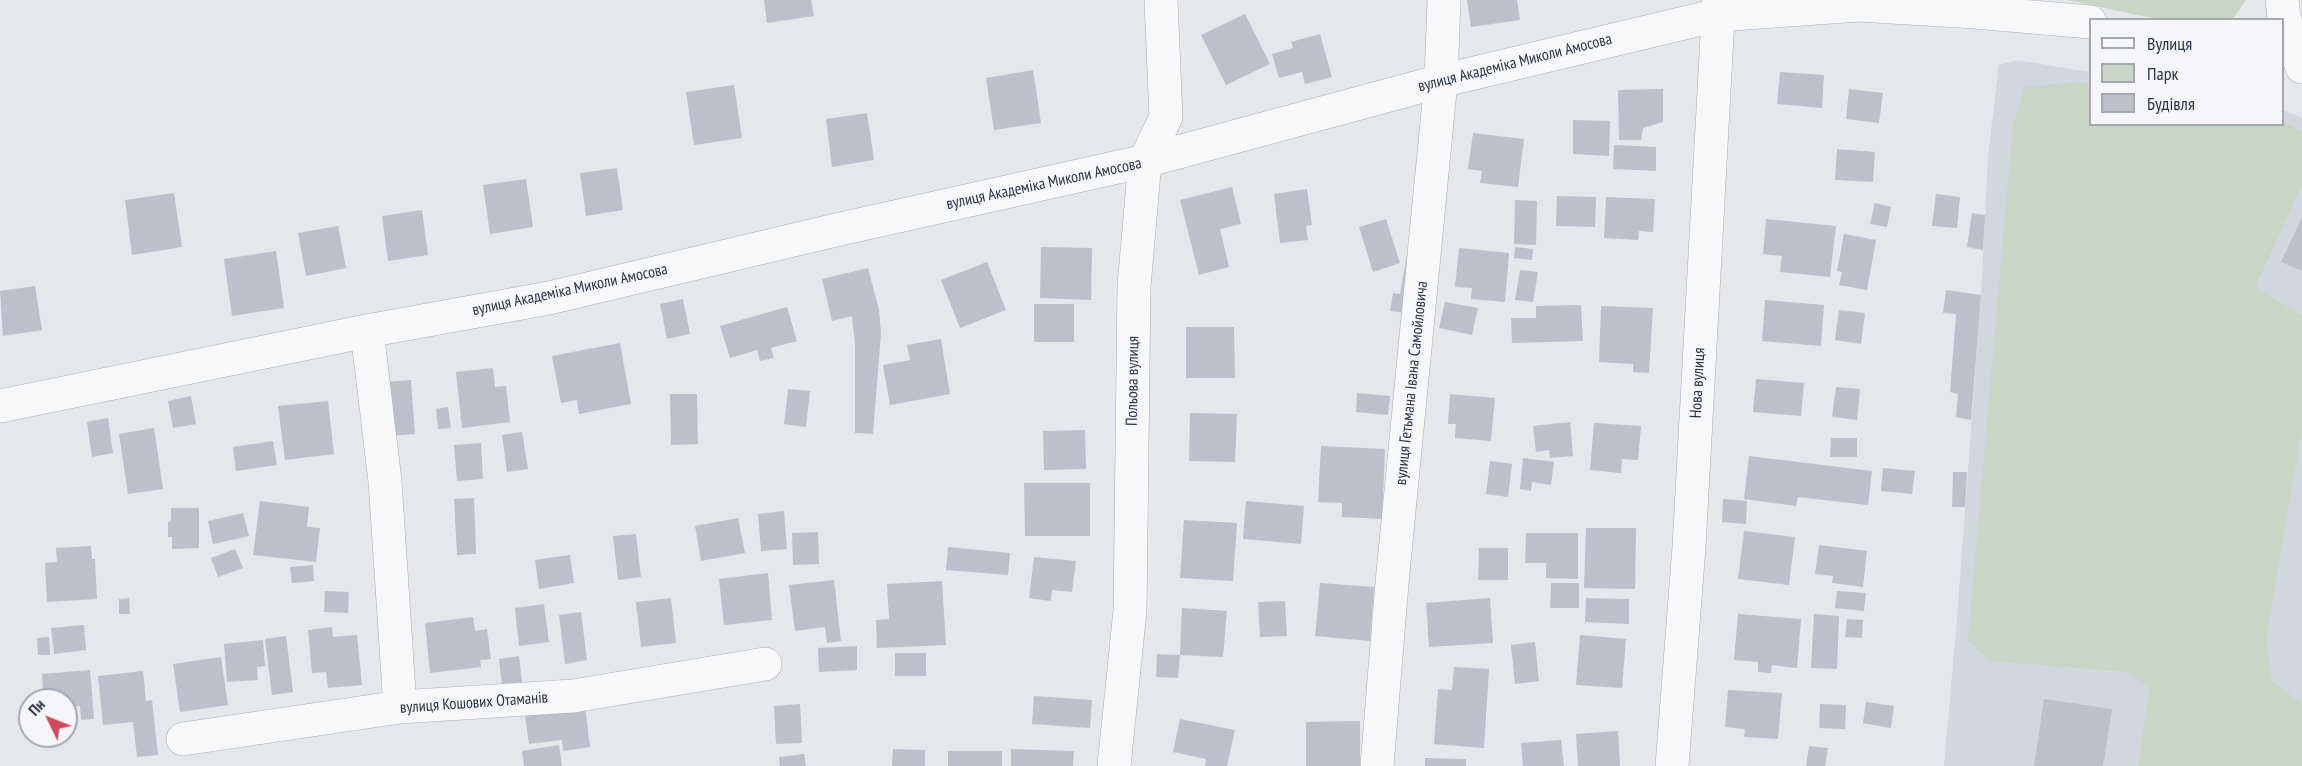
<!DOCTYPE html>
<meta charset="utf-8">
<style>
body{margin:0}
#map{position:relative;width:2302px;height:766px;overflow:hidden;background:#e4e7ec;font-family:"PT Sans Narrow",sans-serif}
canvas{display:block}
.legend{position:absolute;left:2089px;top:18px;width:195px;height:108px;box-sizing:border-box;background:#f4f6f9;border:2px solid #a4a8b1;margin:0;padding:8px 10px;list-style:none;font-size:18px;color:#2b3445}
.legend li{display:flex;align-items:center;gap:12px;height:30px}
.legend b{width:30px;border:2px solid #a4a8b1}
.north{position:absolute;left:18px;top:688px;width:60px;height:60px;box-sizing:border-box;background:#f4f6f9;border:2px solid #a4a8b1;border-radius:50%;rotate:313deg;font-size:16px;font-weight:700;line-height:24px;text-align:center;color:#2b3445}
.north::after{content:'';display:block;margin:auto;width:21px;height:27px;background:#d1495b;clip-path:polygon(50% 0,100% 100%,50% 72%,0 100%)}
</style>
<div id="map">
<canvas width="2302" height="766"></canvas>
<ul class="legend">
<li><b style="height:8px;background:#f7f8fa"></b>Вулиця</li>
<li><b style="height:16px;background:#c9d6c5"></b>Парк</li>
<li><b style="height:16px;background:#bbc0ca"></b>Будівля</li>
</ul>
<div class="north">Пн</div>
</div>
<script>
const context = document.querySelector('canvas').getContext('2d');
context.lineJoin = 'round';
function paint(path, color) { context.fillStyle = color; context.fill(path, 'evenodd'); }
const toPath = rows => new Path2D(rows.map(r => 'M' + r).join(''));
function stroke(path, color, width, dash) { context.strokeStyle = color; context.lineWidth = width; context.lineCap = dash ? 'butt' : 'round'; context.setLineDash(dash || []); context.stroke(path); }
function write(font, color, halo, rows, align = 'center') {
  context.font = font + ' "PT Sans Narrow",sans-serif'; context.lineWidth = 4.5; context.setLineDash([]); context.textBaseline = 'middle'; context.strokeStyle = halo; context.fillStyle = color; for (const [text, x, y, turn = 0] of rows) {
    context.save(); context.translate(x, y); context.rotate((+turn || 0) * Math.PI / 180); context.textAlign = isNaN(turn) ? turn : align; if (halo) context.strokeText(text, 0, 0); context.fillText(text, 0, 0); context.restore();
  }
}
const built = toPath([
 [2018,60,2090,72,2090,124,2282,124,2283,110,2302,118,2302,766,1944,766,1957,619,1981,295,1988,155,1999,65]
]);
const green = toPath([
 [2067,0,2246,0,2233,19,2161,20],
 [2076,82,2090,84,2090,124,2282,124,2283,122,2302,132,2302,185,2255,287,2302,315,2302,428,2266,640,2272,681,2302,704,2302,766,2138,766,2150,688,2128,672,1990,661,1968,641,2013,125,2025,87]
]);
const building = toPath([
 [764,0,811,0,814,16,767,23],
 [1467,0,1517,0,1520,20,1471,27],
 [1245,14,1270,64,1226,85,1201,35],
 [1320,34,1332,77,1305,84,1302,72,1279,78,1272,54,1293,48,1291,42],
 [1033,70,1041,123,994,130,986,78],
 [1780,72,1824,75,1822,108,1777,104],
 [734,85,742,138,694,145,686,92],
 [1663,89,1663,122,1643,128,1641,140,1619,140,1618,90],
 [1849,89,1883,93,1879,123,1846,119],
 [867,113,874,160,832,167,826,119],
 [1573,120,1610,121,1609,156,1573,154],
 [1473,133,1524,139,1518,187,1480,183,1482,171,1468,169],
 [1614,145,1656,147,1656,171,1613,169],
 [1837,149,1875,152,1873,182,1835,180],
 [617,168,623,210,586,216,580,173],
 [526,179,533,227,490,234,483,185],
 [1232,187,1241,224,1220,229,1229,267,1199,275,1180,200],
 [1307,189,1312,225,1306,226,1308,240,1280,243,1274,194],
 [174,193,182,247,132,255,125,200],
 [1936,194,1960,197,1957,228,1932,226],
 [1557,196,1596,197,1595,227,1556,226],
 [1606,197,1655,199,1653,232,1639,231,1638,240,1604,238],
 [1515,200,1537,201,1536,245,1514,244],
 [1875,203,1891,207,1887,227,1870,224],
 [422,210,428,255,388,261,382,216],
 [1972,213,1985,215,1983,250,1967,247],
 [2302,217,2302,271,2281,262],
 [1386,219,1400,263,1373,272,1359,227],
 [1766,219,1836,226,1830,277,1780,272,1782,256,1763,254],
 [338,226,346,268,306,276,298,233],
 [1844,234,1876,240,1867,290,1839,285,1842,272,1837,271],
 [1410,239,1405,313,1390,311,1393,293,1400,294],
 [1041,247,1092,248,1091,300,1040,298],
 [1515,247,1533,249,1532,260,1514,258],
 [1459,248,1509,253,1505,302,1471,299,1472,288,1455,287],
 [276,251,284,308,232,316,224,259],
 [987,262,1006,310,960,328,941,280],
 [868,268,879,310,881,333,873,434,855,433,855,345,852,316,832,321,822,279],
 [1520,270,1538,272,1533,302,1515,300],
 [35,286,42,330,3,336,0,291],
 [1946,290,1981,295,1971,420,1956,417,1958,394,1950,392,1956,314,1943,313],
 [683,299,690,334,667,339,660,304],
 [1765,300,1824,305,1821,346,1762,341],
 [1445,302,1478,308,1472,335,1439,328],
 [1034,304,1074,304,1074,342,1034,342],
 [1581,305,1583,341,1512,343,1511,318,1536,318,1536,306],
 [1601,306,1653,308,1649,373,1633,372,1633,364,1599,362],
 [787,307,797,341,771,348,774,358,760,361,757,350,730,358,720,326],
 [1839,310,1865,313,1861,344,1835,340],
 [1186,327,1234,327,1235,378,1186,378],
 [941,339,950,394,890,405,883,365,910,360,907,345],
 [620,343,631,404,579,414,577,400,561,403,552,356],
 [493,368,495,387,506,386,510,422,462,428,456,372],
 [1756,379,1804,383,1801,416,1753,412],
 [411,380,415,434,389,436,385,382],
 [1836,387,1860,389,1857,420,1832,417],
 [788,389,810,391,806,427,784,424],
 [1357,393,1390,396,1388,415,1356,412],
 [670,394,697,394,698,444,671,445],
 [1450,394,1495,398,1491,441,1455,438,1456,424,1448,424],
 [191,396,196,424,173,428,168,401],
 [328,401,334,454,285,460,278,406],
 [448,407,451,428,438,429,436,409],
 [1190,413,1237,414,1235,462,1189,461],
 [108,418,113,453,92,457,87,422],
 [1570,422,1573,456,1550,458,1549,450,1536,452,1533,426],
 [1594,423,1641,426,1638,460,1622,459,1621,473,1590,470],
 [154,428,163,489,128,494,119,434],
 [1085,430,1086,469,1044,470,1043,431],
 [522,432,528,469,507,472,502,435],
 [1831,438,1857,438,1857,457,1830,457],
 [273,441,277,465,236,471,233,447],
 [481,443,483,479,457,481,454,445],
 [1321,446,1385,449,1382,519,1342,517,1342,503,1318,502],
 [1749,456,1872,471,1868,505,1798,497,1796,506,1744,499],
 [1523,458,1554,462,1551,485,1532,482,1531,491,1520,489],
 [1490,461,1512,464,1508,497,1486,494],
 [1883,468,1915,471,1912,494,1881,491],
 [1953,472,1967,472,1965,507,1952,507],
 [1024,483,1090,483,1090,536,1025,536],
 [474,498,476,554,457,555,454,499],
 [1723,499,1747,501,1746,524,1722,522],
 [260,501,309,507,307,527,320,528,316,562,253,555],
 [1246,501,1304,506,1301,544,1243,539],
 [171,508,199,508,199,548,172,549,172,537,168,537,168,522,171,520],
 [784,511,787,549,761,551,758,514],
 [243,513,249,536,213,544,208,521],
 [738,518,745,553,701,561,695,526],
 [1184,520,1237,523,1233,581,1180,578],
 [1586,528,1636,528,1635,589,1584,588],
 [1744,531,1795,537,1789,585,1738,579],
 [818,532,819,564,793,565,792,533],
 [1526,533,1578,533,1578,579,1546,578,1546,563,1525,563],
 [636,534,641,577,618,580,613,536],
 [1819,545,1867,551,1863,587,1832,583,1833,576,1815,574],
 [91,546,92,559,95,559,97,599,47,602,45,563,57,562,56,548],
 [948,547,1010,553,1008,575,946,570],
 [1479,548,1508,548,1508,580,1478,580],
 [235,549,243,568,218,577,211,558],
 [570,555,574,583,539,589,535,560],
 [1034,557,1076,561,1072,592,1052,590,1051,601,1029,598],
 [313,565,314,581,292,583,290,567],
 [768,573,772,620,724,625,719,579],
 [834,580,841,641,827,643,825,627,795,631,789,585],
 [942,581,946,645,877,648,876,620,889,619,887,584],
 [1320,583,1374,587,1370,641,1315,636],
 [1551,583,1579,583,1579,608,1550,608],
 [325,591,349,592,348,613,324,612],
 [1837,591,1866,593,1864,611,1835,608],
 [129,598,130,614,119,614,119,599],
 [671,598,676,643,641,647,636,602],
 [1490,598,1493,643,1429,647,1426,603],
 [1586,598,1629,599,1629,624,1585,622],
 [1285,601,1287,636,1260,637,1258,602],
 [544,604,549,642,519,646,515,608],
 [1182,608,1227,611,1223,657,1180,655],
 [581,612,587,660,565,664,559,615],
 [1738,614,1801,619,1797,668,1772,665,1771,673,1758,672,1758,662,1734,660],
 [1814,614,1839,616,1837,669,1811,668],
 [473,617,475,631,487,629,491,659,480,660,481,667,430,673,425,623],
 [1847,619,1863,620,1862,638,1845,637],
 [84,625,86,650,54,654,51,628],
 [332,627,333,637,357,635,362,685,328,688,326,672,312,673,308,630],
 [1580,635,1626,639,1622,688,1576,685],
 [286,636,293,692,272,695,265,639],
 [49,637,50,655,38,655,37,638],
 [263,640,265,666,257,667,258,680,227,682,224,644],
 [1535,642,1539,681,1515,684,1511,645],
 [857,646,857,670,819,672,818,648],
 [895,653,926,653,926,676,895,676],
 [1157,654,1180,655,1178,678,1156,677],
 [519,656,522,682,502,685,499,659],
 [221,657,228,705,180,712,173,664],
 [1454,667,1489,669,1484,748,1434,744,1438,689,1452,690],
 [90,670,94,719,81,720,80,706,66,707,66,700,59,700,58,689,43,690,42,674],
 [143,671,146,701,152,700,158,755,137,757,133,722,103,725,98,676],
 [1728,690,1782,693,1778,739,1744,737,1745,729,1725,727],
 [1034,696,1092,700,1090,728,1032,724],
 [2044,699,2112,709,2103,766,2034,766],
 [1866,702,1894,706,1891,728,1863,723],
 [800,704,802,743,776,744,774,706],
 [1820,704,1846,705,1845,729,1819,728],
 [585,706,590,747,563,751,562,740,529,744,525,715],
 [1180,719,1235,730,1227,766,1205,766,1206,759,1173,752],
 [1360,721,1360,766,1306,766,1306,722],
 [1618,731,1620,766,1578,766,1576,734],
 [1561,740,1564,766,1523,766,1521,743],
 [559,745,562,766,524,766,522,751],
 [1809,746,1828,748,1825,766,1806,766],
 [893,749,925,750,925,766,892,766],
 [1011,749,1074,751,1073,766,1011,766],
 [948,751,1002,751,1002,766,948,766],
 [804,754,806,766,780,766,779,757],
 [1425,758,1466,759,1466,766,1425,766]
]);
const minor = toPath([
 [2282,0,2284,18,2302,67],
 [367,331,385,481,400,707],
 [0,406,367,331,549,298,836,230,1145,161,1441,81,1718,15,1859,5,1975,12,2090,22],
 [183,739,400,707,573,696,765,664],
 [1114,766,1130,611,1134,286,1145,161,1166,117,1161,0],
 [1377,766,1392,583,1441,81,1444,0],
 [1672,766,1689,547,1719,0]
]);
const streetNames = [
 ["вулиця Академіка Миколи Амосова",1515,63,-14],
 ["вулиця Академіка Миколи Амосова",1044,184,-12],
 ["вулиця Академіка Миколи Амосова",570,290,-12],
 ["Польова вулиця",1133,381,-89],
 ["вулиця Гетьмана Івана Самойловича",1412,383,-84],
 ["Нова вулиця",1698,383,-87],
 ["вулиця Кошових Отаманів",474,703,-4]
];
paint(built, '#d2d6de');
paint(green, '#c9d6c5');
paint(building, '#bbc0ca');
stroke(minor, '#a9aeb7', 34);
stroke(minor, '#f7f8fa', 33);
write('16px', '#2b3445', '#f4f6f9', streetNames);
</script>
